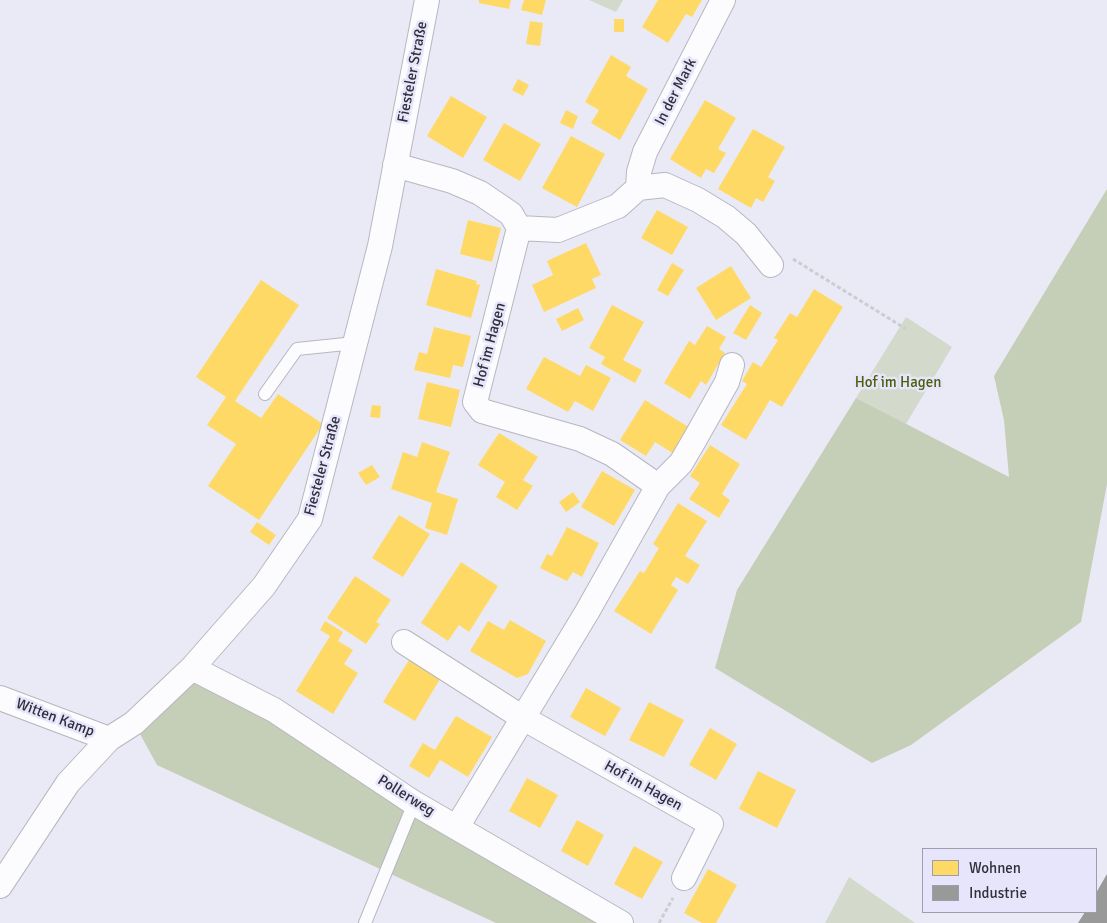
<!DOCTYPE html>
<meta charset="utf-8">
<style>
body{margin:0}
#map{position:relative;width:1107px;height:923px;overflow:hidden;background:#eaeaf6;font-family:Signika,sans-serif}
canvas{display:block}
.legend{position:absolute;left:922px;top:848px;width:175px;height:65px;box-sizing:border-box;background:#e6e5fb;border:1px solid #9d9dae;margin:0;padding:6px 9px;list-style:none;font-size:15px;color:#30303a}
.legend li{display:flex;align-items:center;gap:10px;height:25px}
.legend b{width:25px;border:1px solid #9d9dae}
</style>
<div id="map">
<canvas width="1107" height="923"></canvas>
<ul class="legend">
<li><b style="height:14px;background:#ffd966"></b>Wohnen</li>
<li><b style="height:14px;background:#999"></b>Industrie</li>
</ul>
</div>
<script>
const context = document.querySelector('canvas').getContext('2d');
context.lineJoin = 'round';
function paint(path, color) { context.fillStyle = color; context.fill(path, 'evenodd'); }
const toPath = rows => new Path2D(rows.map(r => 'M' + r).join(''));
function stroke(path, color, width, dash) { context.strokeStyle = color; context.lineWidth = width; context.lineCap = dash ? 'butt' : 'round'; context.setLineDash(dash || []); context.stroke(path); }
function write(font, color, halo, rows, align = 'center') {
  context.font = font + ' Signika,sans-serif'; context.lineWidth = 5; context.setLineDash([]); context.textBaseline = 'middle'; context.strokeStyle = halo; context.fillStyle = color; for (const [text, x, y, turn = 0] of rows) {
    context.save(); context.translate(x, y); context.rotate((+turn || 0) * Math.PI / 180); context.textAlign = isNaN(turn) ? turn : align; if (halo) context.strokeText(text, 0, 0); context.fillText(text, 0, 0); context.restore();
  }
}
const green = toPath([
 [589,0,623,0,616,12],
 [906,317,952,347,906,424,856,398],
 [849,877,915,923,825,923]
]);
const forest = toPath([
 [1107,189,1107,484,1081,622,911,745,872,763,715,668,737,590,856,398,1009,477,1004,420,994,376],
 [192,668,621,923,496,923,157,765,134,723]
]);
const homes = toPath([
 [479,0,511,0,509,9,479,3],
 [524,0,546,0,542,15,521,10],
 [658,0,702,0,692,17,686,14,668,43,642,27],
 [614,19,624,19,624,32,614,32],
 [530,21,543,23,540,46,526,44],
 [611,55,631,67,626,76,648,89,620,140,591,123,599,110,585,102],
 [518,79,529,85,523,96,512,90],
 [451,96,487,117,463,158,427,136],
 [705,100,736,118,718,149,726,153,714,173,706,169,701,178,670,159],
 [566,110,578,116,573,129,560,123],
 [504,123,541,144,520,181,483,160],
 [753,129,785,147,768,177,775,181,763,202,756,198,751,208,718,189],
 [571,136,605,154,577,207,542,188],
 [657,210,688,227,672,255,641,238],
 [468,220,501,228,492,262,460,254],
 [586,243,601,275,592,279,596,288,544,312,532,285,553,275,547,261],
 [672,263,684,270,668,296,657,290],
 [731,266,751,298,716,320,696,288],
 [436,269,477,281,476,284,480,285,471,318,426,305],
 [261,280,299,305,235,401,261,418,278,394,323,424,259,520,208,486,236,444,207,425,226,397,196,377],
 [814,289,843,307,782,407,770,400,746,440,721,425,747,384,742,381,753,362,761,367,778,340,774,338,790,313,797,317],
 [612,305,644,322,623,360,642,370,635,383,601,364,605,357,589,348],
 [750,305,762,313,746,340,733,333],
 [578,308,584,320,562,331,556,319],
 [707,326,726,337,719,349,725,353,706,385,701,381,690,399,664,383,689,341,695,345],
 [434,327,471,336,463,367,453,365,450,378,414,370,419,352,427,354],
 [544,357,580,376,586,365,611,378,593,411,575,401,568,412,526,389],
 [427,382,460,390,451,427,418,419],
 [645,400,690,428,674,454,655,442,646,456,620,440],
 [372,405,381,406,380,418,370,417],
 [499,433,538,457,523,480,533,486,517,510,496,497,505,482,478,465],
 [422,442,450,452,436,492,458,499,447,535,425,528,432,503,391,489,403,452,417,457],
 [710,445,740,464,722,494,730,500,719,518,689,499,700,483,690,476],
 [372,465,380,477,366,485,358,473],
 [602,471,635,490,614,526,581,507],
 [573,492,580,502,566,512,559,502],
 [678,503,707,521,685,556,700,565,688,584,676,577,671,585,678,590,651,634,614,611,640,571,644,573,659,548,653,544],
 [399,515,430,534,403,577,372,558],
 [257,522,276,535,269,545,250,532],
 [567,527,599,543,582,577,573,572,567,581,540,568,547,554,552,556],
 [461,562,498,586,469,632,459,625,448,641,421,623],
 [355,576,391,600,376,622,380,624,366,644,327,618],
 [510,620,546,641,528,674,517,678,470,651,488,621,504,630],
 [325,621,343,632,338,641,353,650,344,664,358,673,333,714,296,691,330,636,320,630],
 [409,660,440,679,415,721,383,702],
 [586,688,621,708,605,736,570,717],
 [649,702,684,720,664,757,629,740],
 [456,716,492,737,468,777,440,760,429,778,409,766,423,743,435,750],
 [710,728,737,744,716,780,689,765],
 [758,771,796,790,777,828,739,809],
 [527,778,558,795,540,828,509,811],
 [577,820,604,835,588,866,561,851],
 [634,846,663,862,642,899,614,884],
 [708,869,737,885,716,923,702,923,684,913]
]);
const industry = toPath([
 [1107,874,1107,923,1078,923,1085,912,1096,912,1096,893]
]);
const path = toPath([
 [793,259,906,329],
 [659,923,673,898]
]);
const service = toPath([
 [265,394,297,349,355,343],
 [365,923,414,803]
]);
const minor = toPath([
 [395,165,452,181,480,193,511,214,519,228,475,402,482,411,580,439,612,454,658,486],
 [638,188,665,185,698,200,726,217,746,234,771,265],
 [519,228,558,230,618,206,638,188,639,172,645,152,723,0],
 [404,642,523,718,711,824,684,878],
 [192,668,274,710,414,803,621,923],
 [0,698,109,739],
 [457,827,587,612,658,486,681,463,695,439,727,382,732,365],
 [0,886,68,783,109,739,134,723,192,668,264,586,310,519,380,246,427,0]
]);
const streetNames = [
 ["Fiesteler Straße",413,72,-79],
 ["In der Mark",676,92,-63],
 ["Hof im Hagen",490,345,-75],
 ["Fiesteler Straße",323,466,-75],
 ["Witten Kamp",55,718,21],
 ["Hof im Hagen",643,786,29],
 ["Pollerweg",406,796,32]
];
const parkNames = [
 ["Hof im Hagen",898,383]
];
paint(green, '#d3d9cb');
paint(forest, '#c5ceb6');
paint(homes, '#ffd966');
paint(industry, '#999');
stroke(service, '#b7b7c1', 14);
stroke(minor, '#b7b7c1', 26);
stroke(path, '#ccccd1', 3, [4, 2.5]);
stroke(service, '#fcfcfe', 12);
stroke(minor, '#fcfcfe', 24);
write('15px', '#30303a', '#e6e5fb', streetNames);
write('15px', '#4e5f0a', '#e6e5fb', parkNames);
</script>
